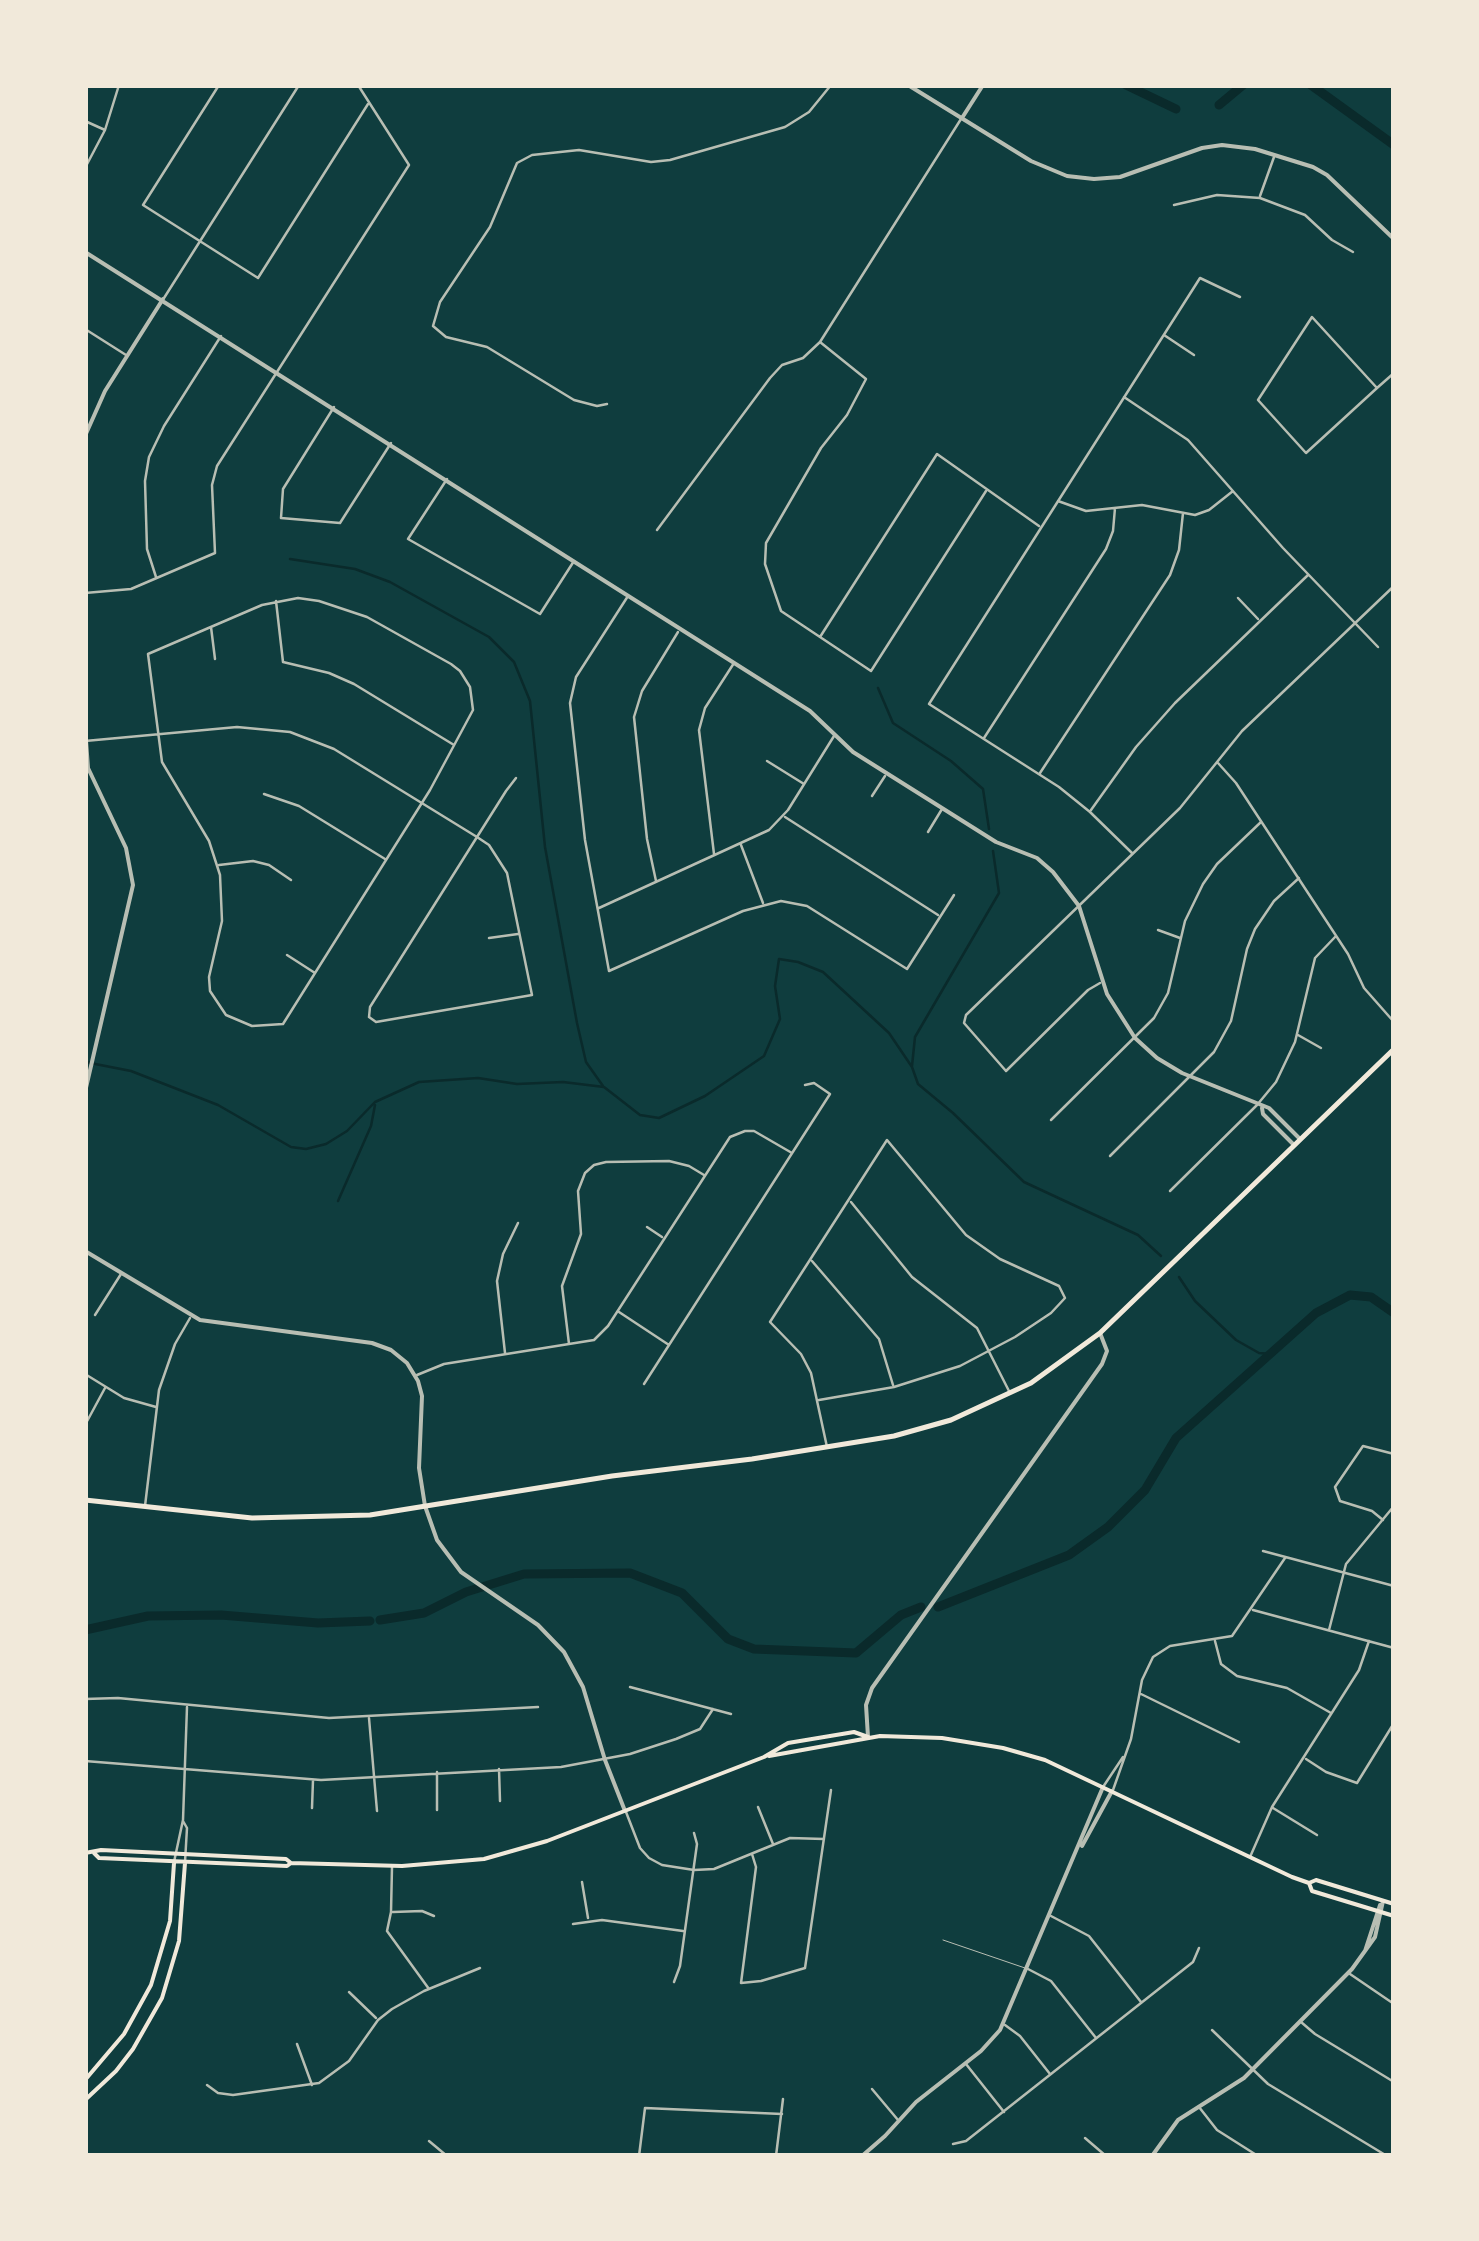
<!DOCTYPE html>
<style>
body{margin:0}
#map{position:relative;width:1479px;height:2241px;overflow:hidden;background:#0f3d3e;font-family:Lato,sans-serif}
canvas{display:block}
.frame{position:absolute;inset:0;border:88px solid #f1e9da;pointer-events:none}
</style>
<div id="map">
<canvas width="1479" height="2241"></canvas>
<div class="frame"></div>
</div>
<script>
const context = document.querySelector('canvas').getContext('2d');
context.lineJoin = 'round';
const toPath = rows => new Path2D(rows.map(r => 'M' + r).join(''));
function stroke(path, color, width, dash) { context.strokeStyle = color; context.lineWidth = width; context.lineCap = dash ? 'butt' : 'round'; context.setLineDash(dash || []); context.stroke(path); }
const stream = toPath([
 [290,559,355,569,390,582,489,637,514,662,530,701,545,847,577,1023,586,1062,603,1086],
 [878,688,893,723,951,761,983,789,989,829],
 [85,1062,131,1071,218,1105,291,1147,306,1149,326,1144,347,1131,375,1102,419,1082,478,1078,517,1084,563,1082,604,1087,640,1115,659,1118,705,1096,764,1056,780,1019,775,986,779,959,798,962,823,972,889,1033,912,1067,918,1084,953,1113,1024,1182,1138,1235,1161,1256],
 [912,1066,915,1037,999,893,993,851],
 [338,1201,371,1126,375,1105],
 [1179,1277,1195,1301,1236,1340,1259,1353,1271,1354]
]);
const river = toPath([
 [1126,85,1176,109],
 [1311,85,1394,145],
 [1219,105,1243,85],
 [938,1607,1069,1555,1108,1527,1145,1490,1176,1438,1316,1313,1350,1295,1371,1297,1394,1313],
 [380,1620,424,1613,466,1592,524,1574,630,1573,682,1593,728,1639,754,1649,856,1653,901,1615,921,1607],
 [85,1630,148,1616,221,1615,318,1623,370,1621]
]);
const service = toPath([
 [943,1940,1025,1968]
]);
const minor = toPath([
 [219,85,143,205,258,278,368,104],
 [85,121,105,130],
 [85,168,105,130,119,85],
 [1260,196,1274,157],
 [1174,205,1217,195,1260,198,1305,215,1332,240,1353,252],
 [164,298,299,85],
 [85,329,126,355],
 [1164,335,1194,355],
 [820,342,866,379,847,415,821,448,766,543,765,564,781,611,871,671,986,491],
 [1377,388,1312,317,1258,400,1306,453,1377,388,1394,373],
 [1124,397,1188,440,1283,548,1378,647],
 [607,404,597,406,574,400,487,347,446,337,433,326,440,302,490,227,517,163,532,155,579,150,651,162,670,160,785,127,809,112,831,85],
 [334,407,283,489,281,518,340,523,391,443],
 [447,479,408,539,540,614,574,561],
 [1058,501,1086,511,1142,505,1195,515,1209,510,1233,491],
 [657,530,770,378,782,365,803,358,820,342,961,119],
 [156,577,147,549,145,481,149,457,164,426,221,336],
 [85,593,131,589,215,553,212,485,217,466,409,165,358,85],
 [628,596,576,677,570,703,585,840,609,971,743,911,781,901,807,906,907,969,954,895],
 [298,598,319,601,367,617,451,664,460,671,470,687,473,710,430,790,283,1024,252,1026,226,1015,210,991,209,977,222,921,220,875,209,841,162,762,148,654,262,605,298,598],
 [1238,598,1258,619],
 [276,601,283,662,329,673,354,684,454,745],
 [211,627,215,659],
 [820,637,937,454,1039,526],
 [984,738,1106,549,1113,531,1115,508],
 [85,741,237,727,290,732,334,749,477,837,489,845,507,873,532,995,376,1022,369,1017,370,1007,477,837,506,791,516,778],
 [767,761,804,784],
 [1218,763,1236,783,1348,954,1364,988,1394,1022],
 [1040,773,1170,575,1179,550,1183,513],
 [264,794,299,806,385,859],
 [872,796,885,776],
 [1091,810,1136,747,1175,703,1308,575],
 [785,817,938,915],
 [928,832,942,809],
 [741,845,763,903],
 [1132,853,1090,812,1059,787,929,704,1200,278,1240,297],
 [714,854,699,730,705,708,734,663],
 [219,865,253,861,269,865,291,880],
 [656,881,647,839,634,717,642,691,678,632],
 [599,908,769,830,788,810,834,736],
 [1158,930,1180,938],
 [489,938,518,934],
 [287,955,315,973],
 [1100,983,1088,990,1006,1071,964,1023,966,1015,1180,808,1242,731,1394,586],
 [1298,1035,1321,1048],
 [1051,1120,1154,1018,1168,993,1185,921,1203,884,1217,864,1261,822],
 [1110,1156,1214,1052,1231,1021,1247,949,1255,929,1274,901,1299,878],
 [1170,1191,1257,1105,1276,1082,1295,1042,1315,958,1336,936],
 [851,1202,912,1277,977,1328,1010,1393],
 [647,1227,662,1237],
 [812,1261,879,1339,893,1385],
 [619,1312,669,1345],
 [95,1315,121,1274],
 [569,1344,562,1286,581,1234,578,1191,585,1173,594,1165,606,1162,669,1161,689,1166,704,1175],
 [505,1353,497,1281,503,1254,518,1223],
 [85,1374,124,1398,156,1407],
 [417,1375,444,1364,594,1340,608,1326,730,1137,745,1131,754,1131,792,1153],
 [644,1384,830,1094,814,1083,805,1085],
 [819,1400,894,1387,960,1366,1015,1337,1051,1313,1065,1298,1059,1286,1000,1259,966,1235,887,1140,770,1322,801,1354,811,1373,827,1447],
 [85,1425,105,1388],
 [145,1506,159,1390,175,1344,190,1318],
 [1383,1520,1372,1511,1340,1501,1335,1487,1363,1446,1394,1454],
 [1263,1551,1394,1586],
 [1253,1610,1394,1648],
 [1329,1630,1346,1564,1394,1506],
 [1215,1641,1221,1664,1237,1676,1287,1688,1331,1713],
 [630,1687,731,1714],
 [1141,1694,1239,1742],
 [85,1699,118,1698,329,1718,538,1707],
 [369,1718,377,1811],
 [1306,1759,1326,1772,1357,1783,1394,1723],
 [85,1761,321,1780,561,1767,630,1754,676,1739,700,1729,713,1709],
 [499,1769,500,1801],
 [1103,1787,1123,1757],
 [1113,1790,1131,1739,1142,1680,1153,1657,1170,1646,1232,1636,1285,1558],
 [758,1807,773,1844],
 [312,1808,313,1780],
 [1273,1808,1317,1835],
 [437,1810,437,1772],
 [626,1812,640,1848,649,1858,662,1865,694,1870,714,1869,790,1838,824,1839],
 [183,1821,187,1828,185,1862],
 [752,1854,756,1867,741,1983,761,1981,805,1968,831,1790],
 [1250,1857,1272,1807,1359,1670,1369,1641],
 [174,1862,183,1820,187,1707],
 [392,1867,391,1912,387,1931,429,1989],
 [582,1882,588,1918],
 [393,1912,422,1911,434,1916],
 [1051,1916,1089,1936,1141,2002],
 [573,1924,602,1920,683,1931],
 [1028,1969,1051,1981,1096,2038],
 [1350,1974,1394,2004],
 [674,1982,680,1966,697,1844,694,1833],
 [349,1992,376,2018],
 [1301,2022,1315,2034,1394,2082],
 [1005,2025,1020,2036,1050,2074],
 [1212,2030,1268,2084,1387,2156],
 [297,2044,312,2085],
 [966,2064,1004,2112],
 [207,2085,218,2093,233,2095,319,2083,349,2061,378,2020,392,2009,424,1991,480,1968],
 [872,2089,898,2120],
 [1199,2107,1217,2130,1258,2156],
 [1085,2138,1106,2156],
 [429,2141,447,2156],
 [953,2144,966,2141,1193,1962,1199,1948],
 [639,2156,645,2108,782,2114],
 [776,2156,783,2099]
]);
const tertiary = toPath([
 [908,85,1031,161,1067,176,1094,179,1120,177,1202,148,1222,145,1255,149,1313,167,1327,175,1394,239],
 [962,118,983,85],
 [85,252,810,711,853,752,996,842,1037,858,1053,872,1079,906,1107,994,1135,1038,1157,1058,1182,1073,1269,1108,1299,1138],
 [85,436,105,391,163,299],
 [85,727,88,768,126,848,133,885,85,1092],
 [1262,1108,1263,1114,1293,1144],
 [85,1251,200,1320,372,1343,391,1350,407,1363,418,1381,422,1396,419,1468,425,1506,437,1540,461,1572,538,1625,564,1652,583,1687,605,1760,625,1811],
 [868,1737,866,1705,872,1688,1102,1364,1107,1351,1100,1333],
 [1082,1846,1112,1791],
 [1365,1951,1380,1905],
 [862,2156,885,2136,916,2102,981,2051,1000,2030,1103,1787],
 [1152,2156,1178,2120,1244,2078,1352,1969,1375,1937,1383,1901]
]);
const secondary = toPath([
 [769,1756,880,1736,942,1738,1003,1748,1045,1760,1292,1877,1309,1883,1316,1880,1394,1904],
 [85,1853,101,1850,286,1859,291,1863],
 [94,1853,99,1858,287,1866,291,1863,402,1866,484,1859,547,1841,764,1757,788,1743,854,1732,868,1737],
 [1309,1883,1312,1891,1394,1916],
 [85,2080,124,2034,151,1985,170,1921,174,1863],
 [85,2100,116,2071,133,2049,162,1998,179,1941,185,1863]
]);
const primary = toPath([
 [85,1500,252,1518,370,1515,612,1476,752,1459,894,1436,951,1420,1031,1383,1100,1333,1394,1049]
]);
stroke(stream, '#0a2a2b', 2.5);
stroke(river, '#0a2a2b', 9);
stroke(service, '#b8beb3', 1);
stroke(minor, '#b8beb3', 2.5);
stroke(tertiary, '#b8beb3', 4);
stroke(secondary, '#f1e9da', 4);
stroke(primary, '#f1e9da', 5);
</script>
